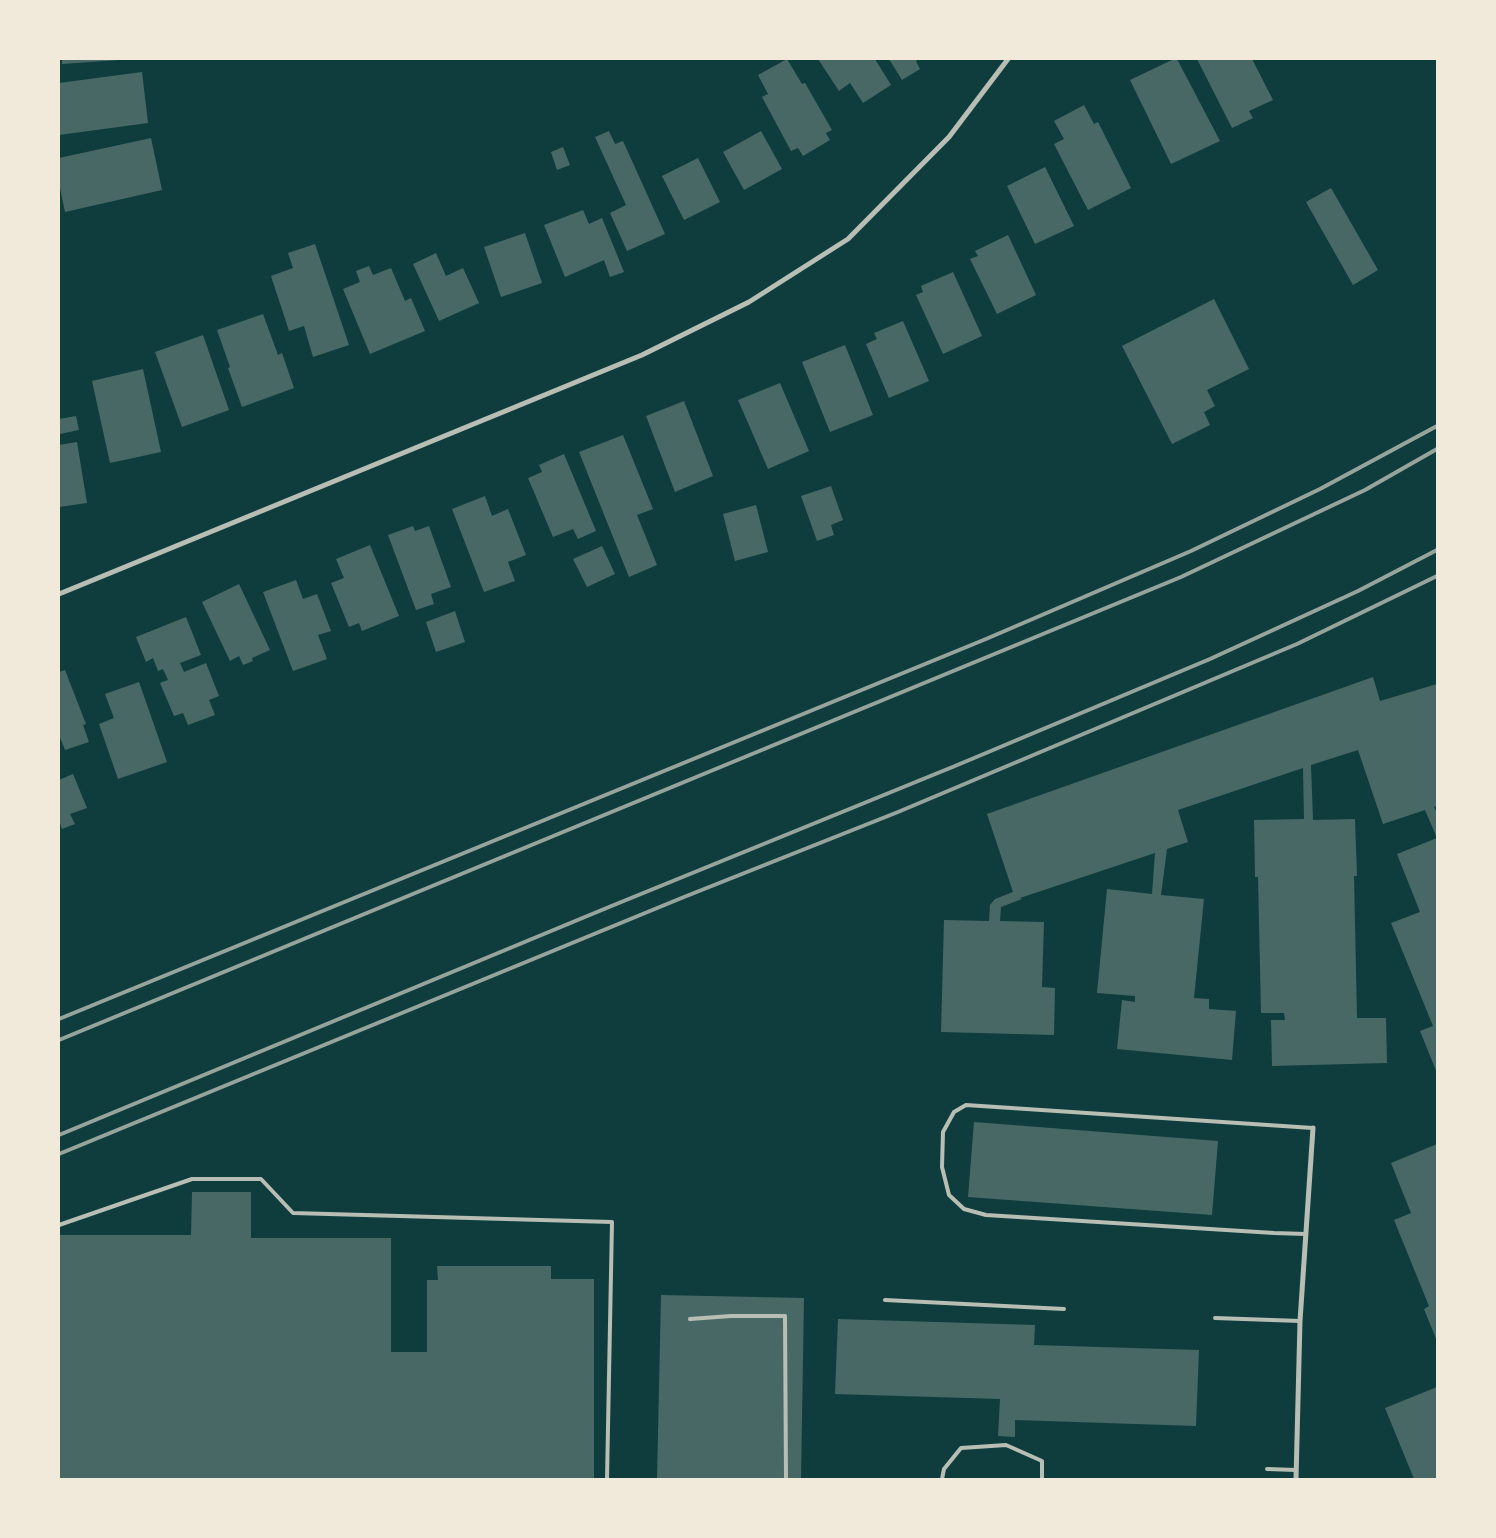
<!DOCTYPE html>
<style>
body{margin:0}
#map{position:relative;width:1496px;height:1538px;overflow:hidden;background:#0f3d3e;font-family:"Alegreya Sans",sans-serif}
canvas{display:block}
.frame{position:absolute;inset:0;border:60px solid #f1e9da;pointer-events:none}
</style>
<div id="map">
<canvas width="1496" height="1538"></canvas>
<div class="frame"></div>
</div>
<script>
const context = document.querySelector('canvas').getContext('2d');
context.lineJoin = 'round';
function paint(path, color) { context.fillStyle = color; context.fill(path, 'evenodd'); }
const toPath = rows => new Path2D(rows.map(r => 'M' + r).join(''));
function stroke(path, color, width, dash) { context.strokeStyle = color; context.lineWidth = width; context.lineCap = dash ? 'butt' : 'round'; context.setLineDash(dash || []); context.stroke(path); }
const building = toPath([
 [62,59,119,59,119,60,62,64],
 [787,59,802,84,805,83,832,130,826,133,830,140,803,156,798,148,791,151,762,97,768,94,758,75],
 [818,59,875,59,891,85,863,103,850,83,839,91],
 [889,59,919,59,916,61,920,69,902,80],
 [1174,59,1177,59,1220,141,1171,164,1130,80],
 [1197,59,1252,59,1273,100,1249,111,1253,118,1232,128],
 [142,72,148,123,59,135,59,83],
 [1084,105,1094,124,1098,122,1131,188,1088,210,1054,144,1064,139,1054,121],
 [609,131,615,144,623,141,665,234,627,251,610,213,626,205,595,137],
 [761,131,782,169,744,190,723,152],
 [151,138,162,190,65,212,59,183,59,158],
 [563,147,570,165,557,170,551,152],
 [698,158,720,202,684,220,662,176],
 [1045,167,1074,226,1035,244,1007,186],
 [1331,188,1378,270,1353,285,1306,202],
 [583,210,589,224,602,218,624,272,610,277,604,260,565,277,544,225],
 [525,233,542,283,501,297,484,247],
 [1008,235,1036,295,997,314,970,259,978,256,975,251],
 [315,244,349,345,313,357,304,326,289,331,271,276,293,268,288,253],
 [436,253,446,276,463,268,479,303,439,321,413,264],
 [369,266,373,275,391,268,405,301,411,298,425,331,370,354,343,289,360,282,356,271],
 [953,272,982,336,943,354,916,295,923,292,921,286],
 [1214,299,1249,369,1207,390,1215,406,1204,412,1210,425,1172,444,1122,346],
 [263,314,278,355,282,353,294,388,242,407,228,368,230,367,217,330],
 [903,321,929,381,889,398,866,344,877,339,874,333],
 [203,335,229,410,182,427,155,352],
 [845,345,873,415,830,432,802,362],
 [143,369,161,452,110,463,92,381],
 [780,383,809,451,768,469,738,400],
 [684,401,713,476,675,492,646,416],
 [76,416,79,430,60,434,59,419],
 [623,435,653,509,637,515,657,565,629,577,579,452],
 [77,442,87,503,59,507,59,445],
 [564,454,596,531,578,539,573,529,553,537,528,478,542,472,539,465],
 [831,486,843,520,831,525,834,535,817,541,801,496],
 [485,496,492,516,508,509,526,555,508,562,515,581,484,592,452,509],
 [756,505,768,552,735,561,723,514],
 [413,526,415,531,429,526,451,587,431,594,434,604,416,610,388,535],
 [370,545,399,616,362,631,359,623,349,627,331,583,344,578,336,559],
 [602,546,615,574,587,587,573,559],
 [296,580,303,599,317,594,331,631,318,635,327,659,293,671,263,592],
 [239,584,270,650,252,658,253,661,243,665,239,656,230,661,202,602],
 [455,611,465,642,436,652,426,622],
 [186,617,201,655,180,663,184,672,206,663,219,696,209,700,215,715,188,725,183,713,174,716,160,683,168,680,163,669,158,671,153,658,146,662,136,637],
 [65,670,86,724,83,725,89,742,65,750,59,735,59,672],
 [1373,677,1380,701,1437,684,1437,806,1434,807,1437,813,1437,838,1425,810,1383,824,1358,750,1311,765,1313,820,1355,819,1357,876,1354,876,1357,1018,1386,1018,1387,1063,1272,1066,1271,1020,1285,1020,1284,1013,1261,1013,1258,877,1255,877,1254,820,1304,819,1303,768,1178,810,1188,842,1167,849,1161,895,1204,899,1194,998,1209,999,1209,1009,1236,1011,1232,1060,1117,1049,1122,1000,1135,1002,1135,996,1097,993,1107,889,1152,894,1155,853,1020,898,1022,899,1001,907,1000,921,1044,922,1042,987,1055,988,1054,1035,941,1032,944,920,989,921,990,905,995,899,1013,892,987,814],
 [139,682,167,762,118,779,99,724,114,718,105,694],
 [73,774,87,808,70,814,75,824,62,829,59,820,59,780],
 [1437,838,1437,1073,1420,1031,1433,1026,1391,923,1420,912,1397,854],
 [974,1122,1218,1141,1212,1215,968,1197],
 [1437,1144,1437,1341,1424,1309,1429,1306,1394,1220,1411,1213,1391,1163],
 [192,1192,251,1192,251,1238,391,1238,391,1352,427,1352,427,1280,438,1280,437,1266,551,1266,551,1279,594,1279,594,1479,59,1479,59,1235,191,1235],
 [661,1295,804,1298,801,1479,657,1479],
 [838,1319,1035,1325,1034,1345,1199,1350,1196,1426,1015,1420,1015,1437,998,1436,1000,1399,835,1394],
 [1437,1387,1437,1479,1414,1479,1385,1408]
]);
const service = toPath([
 [59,1225,192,1179,261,1179,293,1213,612,1222,607,1479],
 [1306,1234,1274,1233,986,1215,964,1209,949,1195,942,1167,943,1132,954,1112,966,1105,1313,1128],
 [885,1300,1064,1309],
 [1215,1318,1300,1321],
 [690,1319,731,1316,785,1316,786,1479],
 [1267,1469,1296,1470],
 [942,1479,944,1469,961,1448,1006,1445,1042,1461,1042,1479]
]);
const minor = toPath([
 [59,594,642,355,749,302,848,239,949,137,1008,59],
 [1296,1479,1300,1321,1313,1128]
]);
const rail = toPath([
 [59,1019,986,639,1191,551,1320,489,1437,426],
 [59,1040,1181,577,1365,490,1437,449],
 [59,1135,609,907,955,766,1210,659,1358,591,1437,550],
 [59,1154,684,897,898,812,1297,644,1437,576]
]);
paint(building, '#486865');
stroke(service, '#b8beb3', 4);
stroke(minor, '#b8beb3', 5);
stroke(rail, '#97a49c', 4);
</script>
